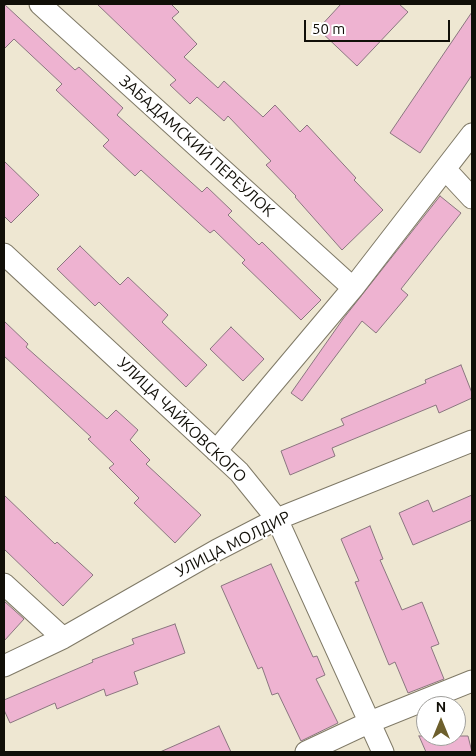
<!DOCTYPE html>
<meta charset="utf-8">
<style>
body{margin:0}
#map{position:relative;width:476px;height:756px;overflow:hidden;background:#eee7d2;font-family:Ubuntu,sans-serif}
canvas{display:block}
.frame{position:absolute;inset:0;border:5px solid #110f08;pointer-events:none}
.north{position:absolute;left:416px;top:696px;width:50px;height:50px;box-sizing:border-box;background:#fff;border:1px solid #a09f9c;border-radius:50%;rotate:0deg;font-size:14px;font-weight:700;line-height:20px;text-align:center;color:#110f08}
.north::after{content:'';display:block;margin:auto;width:18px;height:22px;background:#6d5f2c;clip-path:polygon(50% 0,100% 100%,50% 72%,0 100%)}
.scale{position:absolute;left:304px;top:20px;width:146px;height:22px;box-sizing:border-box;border:2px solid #110f08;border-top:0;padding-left:6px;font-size:15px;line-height:18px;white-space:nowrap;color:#110f08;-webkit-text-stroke:4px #fff;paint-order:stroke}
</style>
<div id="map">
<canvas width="476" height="756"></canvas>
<div class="frame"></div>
<div class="north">N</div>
<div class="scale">50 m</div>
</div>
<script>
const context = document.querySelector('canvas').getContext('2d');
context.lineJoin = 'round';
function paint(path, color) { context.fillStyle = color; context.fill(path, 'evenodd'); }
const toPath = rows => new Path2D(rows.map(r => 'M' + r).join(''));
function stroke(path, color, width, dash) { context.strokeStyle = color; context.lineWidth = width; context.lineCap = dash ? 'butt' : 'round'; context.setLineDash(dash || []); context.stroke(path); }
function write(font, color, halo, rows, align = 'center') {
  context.font = font + ' Ubuntu,sans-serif'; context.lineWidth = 4.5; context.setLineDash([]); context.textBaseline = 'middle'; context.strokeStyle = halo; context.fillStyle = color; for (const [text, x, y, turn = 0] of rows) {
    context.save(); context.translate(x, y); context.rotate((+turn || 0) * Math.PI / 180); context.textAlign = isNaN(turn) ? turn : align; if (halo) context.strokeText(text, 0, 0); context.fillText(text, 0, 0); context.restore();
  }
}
const building = toPath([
 [4,4,75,70,79,67,123,108,117,115,202,192,207,187,232,211,228,215,259,245,262,242,321,300,301,320,242,263,245,260,214,230,210,233,141,170,135,176,103,146,109,140,56,90,62,84,14,39,4,49,4,4],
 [97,4,171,4,179,12,172,18,197,44,184,57,218,88,224,81,263,117,275,105,300,132,307,125,356,178,354,180,383,210,342,250,295,197,296,196,266,165,271,161,228,116,224,121,197,97,190,104,170,85,176,80,97,4],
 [341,4,399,4,408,12,357,66,318,29,341,4],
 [472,12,472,75,420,153,390,133,472,12],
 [4,161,39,195,11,223,4,216,4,161],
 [440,196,461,213,401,289,408,295,376,333,362,321,302,401,291,393,343,319,440,196],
 [80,246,120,285,128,277,168,315,162,322,207,365,186,387,99,302,95,306,57,269,80,246],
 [4,321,28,344,26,347,107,419,116,410,138,430,130,440,150,460,146,464,201,515,175,543,134,503,139,498,109,468,114,464,88,439,91,437,4,356,4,321],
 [231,327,264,359,243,381,210,349,231,327],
 [461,365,472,393,472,398,439,413,436,405,332,448,335,456,290,475,281,451,344,425,341,419,426,383,425,380,461,365],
 [4,495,55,544,57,542,93,575,63,606,4,549,4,495],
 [472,495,472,520,413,545,399,513,428,500,433,512,472,495],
 [370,526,383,559,380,560,402,610,422,602,439,644,431,647,444,679,408,693,395,662,389,665,355,582,359,581,341,539,370,526],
 [271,564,313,657,317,656,325,675,316,679,338,723,301,741,278,693,272,695,262,667,258,669,221,586,271,564],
 [4,601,24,619,4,641,4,601],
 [175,624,185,653,134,672,138,684,106,696,104,689,57,709,55,703,10,723,4,710,4,700,93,662,92,660,134,644,132,639,175,624],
 [426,713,426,736,418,716,426,713],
 [219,726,231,752,160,752,219,726],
 [419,736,468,736,472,752,426,752,419,736]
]);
const street = toPath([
 [40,4,353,288],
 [445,169,472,198],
 [4,254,239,472,277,519,383,752],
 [216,451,353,288,472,134],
 [4,584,63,638],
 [4,666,63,638,217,550,277,519,472,441],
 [306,752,370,722,472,681]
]);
const streetNames = [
 ["ЗАБАДАМСКИЙ ПЕРЕУЛОК",197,146,42],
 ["УЛИЦА ЧАЙКОВСКОГО",182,420,44],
 ["УЛИЦА МОЛДИР",233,544,-27]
];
paint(building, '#eeb3d1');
stroke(building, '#8a767f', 1);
stroke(street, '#7f7966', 23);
stroke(street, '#fff', 21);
write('16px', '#110f08', '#fff', streetNames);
</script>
